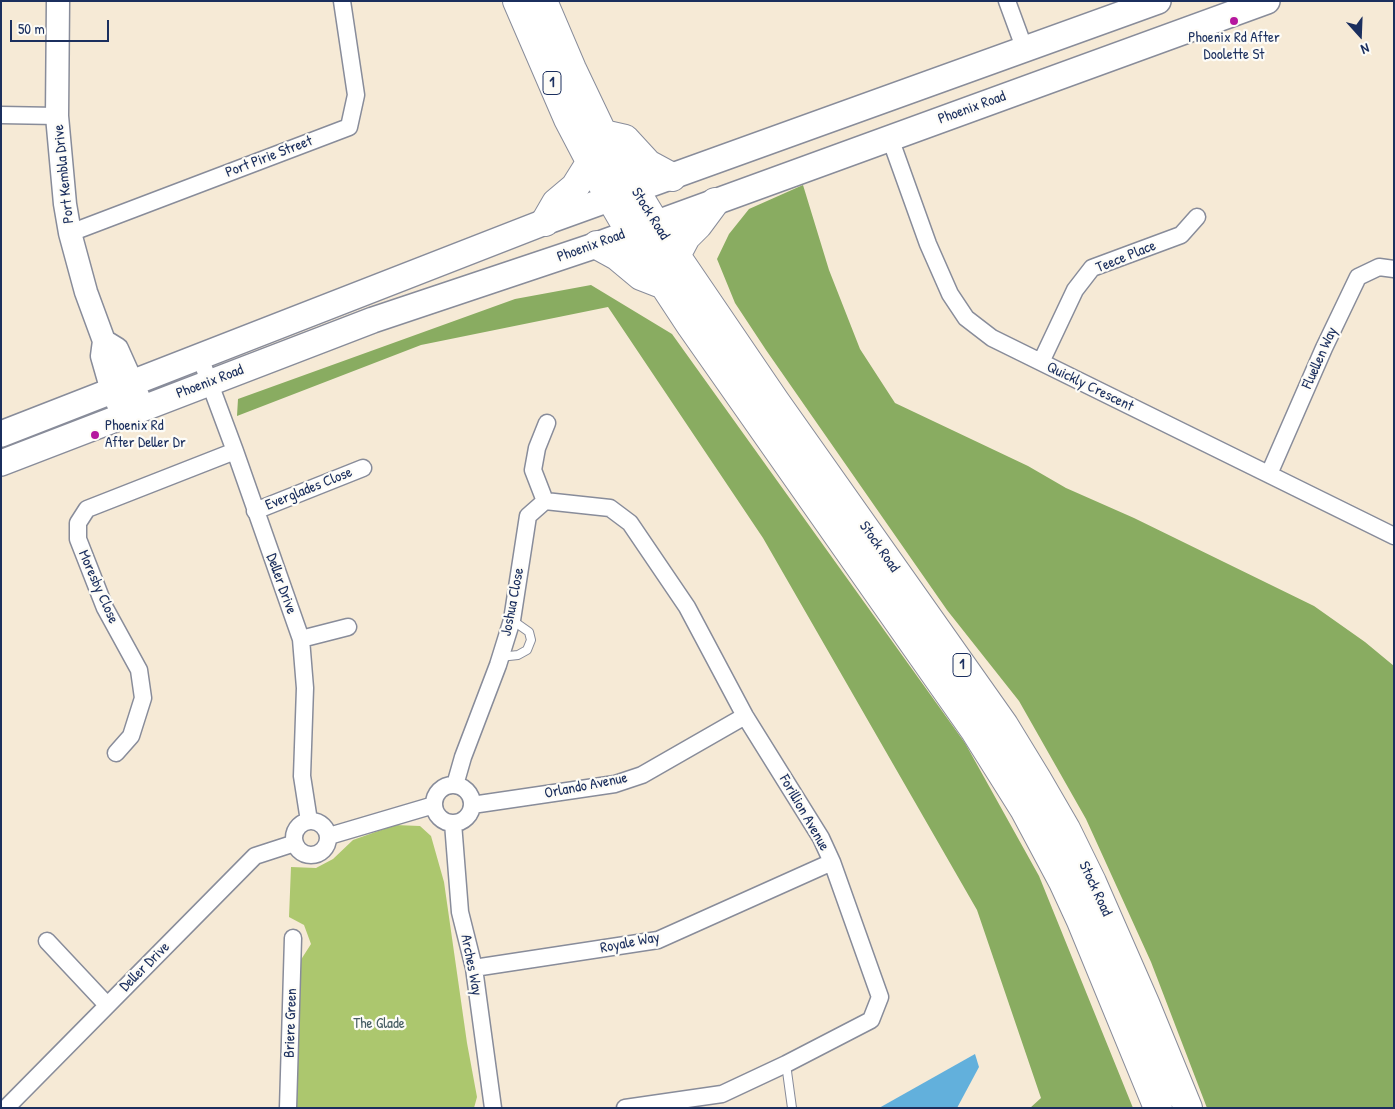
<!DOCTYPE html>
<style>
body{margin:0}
#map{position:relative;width:1395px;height:1109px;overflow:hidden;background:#f6ead6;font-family:"Patrick Hand",sans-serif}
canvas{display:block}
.frame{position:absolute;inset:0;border:2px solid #1b2f5e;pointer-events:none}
.north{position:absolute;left:1335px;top:10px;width:50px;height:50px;-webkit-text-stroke:4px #fdfcf7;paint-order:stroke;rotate:160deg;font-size:14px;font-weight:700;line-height:20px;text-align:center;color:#1b2f5e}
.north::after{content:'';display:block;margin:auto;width:18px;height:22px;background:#1b2f5e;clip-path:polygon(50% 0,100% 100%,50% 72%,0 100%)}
.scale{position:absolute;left:10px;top:20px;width:99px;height:22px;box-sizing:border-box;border:2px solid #1b2f5e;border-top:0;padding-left:6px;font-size:15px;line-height:18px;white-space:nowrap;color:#1b2f5e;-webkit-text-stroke:4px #fdfcf7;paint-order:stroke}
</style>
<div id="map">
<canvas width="1395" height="1109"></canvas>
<div class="frame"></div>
<div class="north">N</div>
<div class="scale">50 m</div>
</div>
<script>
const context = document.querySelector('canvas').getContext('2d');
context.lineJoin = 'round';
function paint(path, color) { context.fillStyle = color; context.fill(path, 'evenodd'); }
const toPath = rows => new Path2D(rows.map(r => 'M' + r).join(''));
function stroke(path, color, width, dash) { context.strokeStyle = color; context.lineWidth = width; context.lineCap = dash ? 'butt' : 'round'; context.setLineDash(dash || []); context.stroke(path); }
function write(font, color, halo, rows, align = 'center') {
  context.font = font + ' "Patrick Hand",sans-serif'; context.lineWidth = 4.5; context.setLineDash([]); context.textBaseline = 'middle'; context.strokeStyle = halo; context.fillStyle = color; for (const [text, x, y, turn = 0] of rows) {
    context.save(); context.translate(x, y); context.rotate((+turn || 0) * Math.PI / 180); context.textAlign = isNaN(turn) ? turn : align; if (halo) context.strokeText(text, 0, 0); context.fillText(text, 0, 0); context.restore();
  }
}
const green = toPath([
 [395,825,420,826,431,836,444,882,467,1043,477,1097,474,1108,292,1108,295,969,311,944,304,925,289,917,291,867,316,868,333,859,353,840]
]);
const forest = toPath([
 [803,185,829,270,860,349,895,403,1028,466,1066,488,1134,518,1314,606,1365,642,1394,666,1394,1108,1207,1108,1151,962,1086,819,1019,701,947,610,766,350,735,303,717,259,729,234,749,209],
 [591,285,672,334,965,743,1039,876,1133,1108,1030,1108,1041,1098,977,910,763,538,608,307,421,345,237,416,238,399,515,299]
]);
const water = toPath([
 [975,1054,979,1067,957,1108,879,1108]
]);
const lane = toPath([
 [500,657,518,655,527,650,531,640,529,632,512,620],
 [786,1064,792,1108]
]);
const street = toPath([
 [1007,1,1025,50],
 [1,115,57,116],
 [890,138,928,244,950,294,966,318,992,338,1394,536],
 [70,233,349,127,356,95,342,1],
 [200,357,235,451,301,639,305,688,302,776,309,821],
 [1041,362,1075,290,1092,268,1181,235,1197,217],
 [1269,474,1324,348,1358,277,1379,267,1394,269],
 [545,501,610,508,630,523,687,607,745,716,821,838,832,862,880,997,871,1020,786,1064,722,1094,625,1108],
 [545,501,533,470,537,448,547,423],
 [255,511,363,468],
 [301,639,348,627],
 [116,753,131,736,143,698,139,670,105,608,78,539,78,523,87,509,235,451],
 [455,785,463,757,498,665,512,620,528,516,545,501],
 '434 804a19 19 0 1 1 38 0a19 19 0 1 1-38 0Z',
 [472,805,615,784,642,775,745,716],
 '294 838a17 17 0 1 1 34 0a17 17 0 1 1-34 0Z',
 [453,823,460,912,474,968,493,1108],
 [329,836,434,805],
 [47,941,107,1005],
 [474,968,658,940,832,862],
 [6,1108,255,856,295,843],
 [288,1108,293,938]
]);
const secondary = toPath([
 [58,1,57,116,65,204,70,233,86,292,104,341,102,356,112,391,123,415],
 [104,341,117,349,143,407]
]);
const primary = toPath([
 [1,434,545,222,1158,1],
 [1,463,373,320,597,245,1267,1]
]);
const highway = toPath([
 [517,1,568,119,602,184,637,244,691,326,975,731,1024,809,1063,882,1081,921,1158,1108],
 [543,1,572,69,603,134,626,175,664,238,775,401,1004,725,1037,779,1066,829,1092,882,1145,1003,1188,1108],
 [603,134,625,139,648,164,672,177],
 [545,222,556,203,575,187,590,163],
 [597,245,617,256,641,276,659,283],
 [676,256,686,237,698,225,715,202]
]);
const markers = [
 [1234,21,5,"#b5179e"],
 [95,435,5,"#b5179e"]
];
const shields = [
 [552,83,18],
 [962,665,18]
];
const shieldNames = [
 ["1",552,83],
 ["1",962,665]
];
const poiNames = [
 ["Phoenix Rd After",1234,38],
 ["Doolette St",1234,55],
 ["Phoenix Rd",105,426,"left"],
 ["After Deller Dr",105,443,"left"]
];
const streetNames = [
 ["Phoenix Road",972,108,-20],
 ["Port Pirie Street",269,157,-21],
 ["Port Kembla Drive",64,174,-96],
 ["Stock Road",650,214,58],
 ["Phoenix Road",591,246,-20],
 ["Teece Place",1126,257,-22],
 ["Fluellen Way",1320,358,-66],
 ["Phoenix Road",210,382,-21],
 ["Quickly Crescent",1090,387,26],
 ["Everglades Close",309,489,-22],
 ["Stock Road",879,547,55],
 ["Deller Drive",281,584,70],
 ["Moresby Close",98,587,66],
 ["Joshua Close",513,602,-79],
 ["Orlando Avenue",586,786,-11],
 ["Forillion Avenue",804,813,60],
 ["Stock Road",1095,889,65],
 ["Royale Way",630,943,-11],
 ["Arches Way",471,965,79],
 ["Deller Drive",145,967,-45],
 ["Briere Green",291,1023,-88]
];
const parkNames = [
 ["The Glade",379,1024]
];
paint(green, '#acc76e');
paint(forest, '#89ac61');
paint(water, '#62b0dc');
stroke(lane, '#888c9a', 10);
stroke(street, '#888c9a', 19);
stroke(secondary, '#888c9a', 25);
stroke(primary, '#888c9a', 28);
stroke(highway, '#888c9a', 30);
stroke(lane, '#fff', 8);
stroke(street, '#fff', 16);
stroke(secondary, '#fff', 22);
stroke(primary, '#fff', 25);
stroke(highway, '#fff', 28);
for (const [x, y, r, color] of markers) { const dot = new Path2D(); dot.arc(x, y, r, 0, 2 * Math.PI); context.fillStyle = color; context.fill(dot); stroke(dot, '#fdfcf7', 2); }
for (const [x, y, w] of shields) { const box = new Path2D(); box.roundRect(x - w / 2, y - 11.5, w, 23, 4); context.fillStyle = '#fdfcf7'; context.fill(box); stroke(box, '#1b2f5e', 1); }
write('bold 14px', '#1b2f5e', null, shieldNames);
write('15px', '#1b2f5e', '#fdfcf7', poiNames);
write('15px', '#1b2f5e', '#fdfcf7', streetNames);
write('15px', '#465d63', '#fdfcf7', parkNames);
</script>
